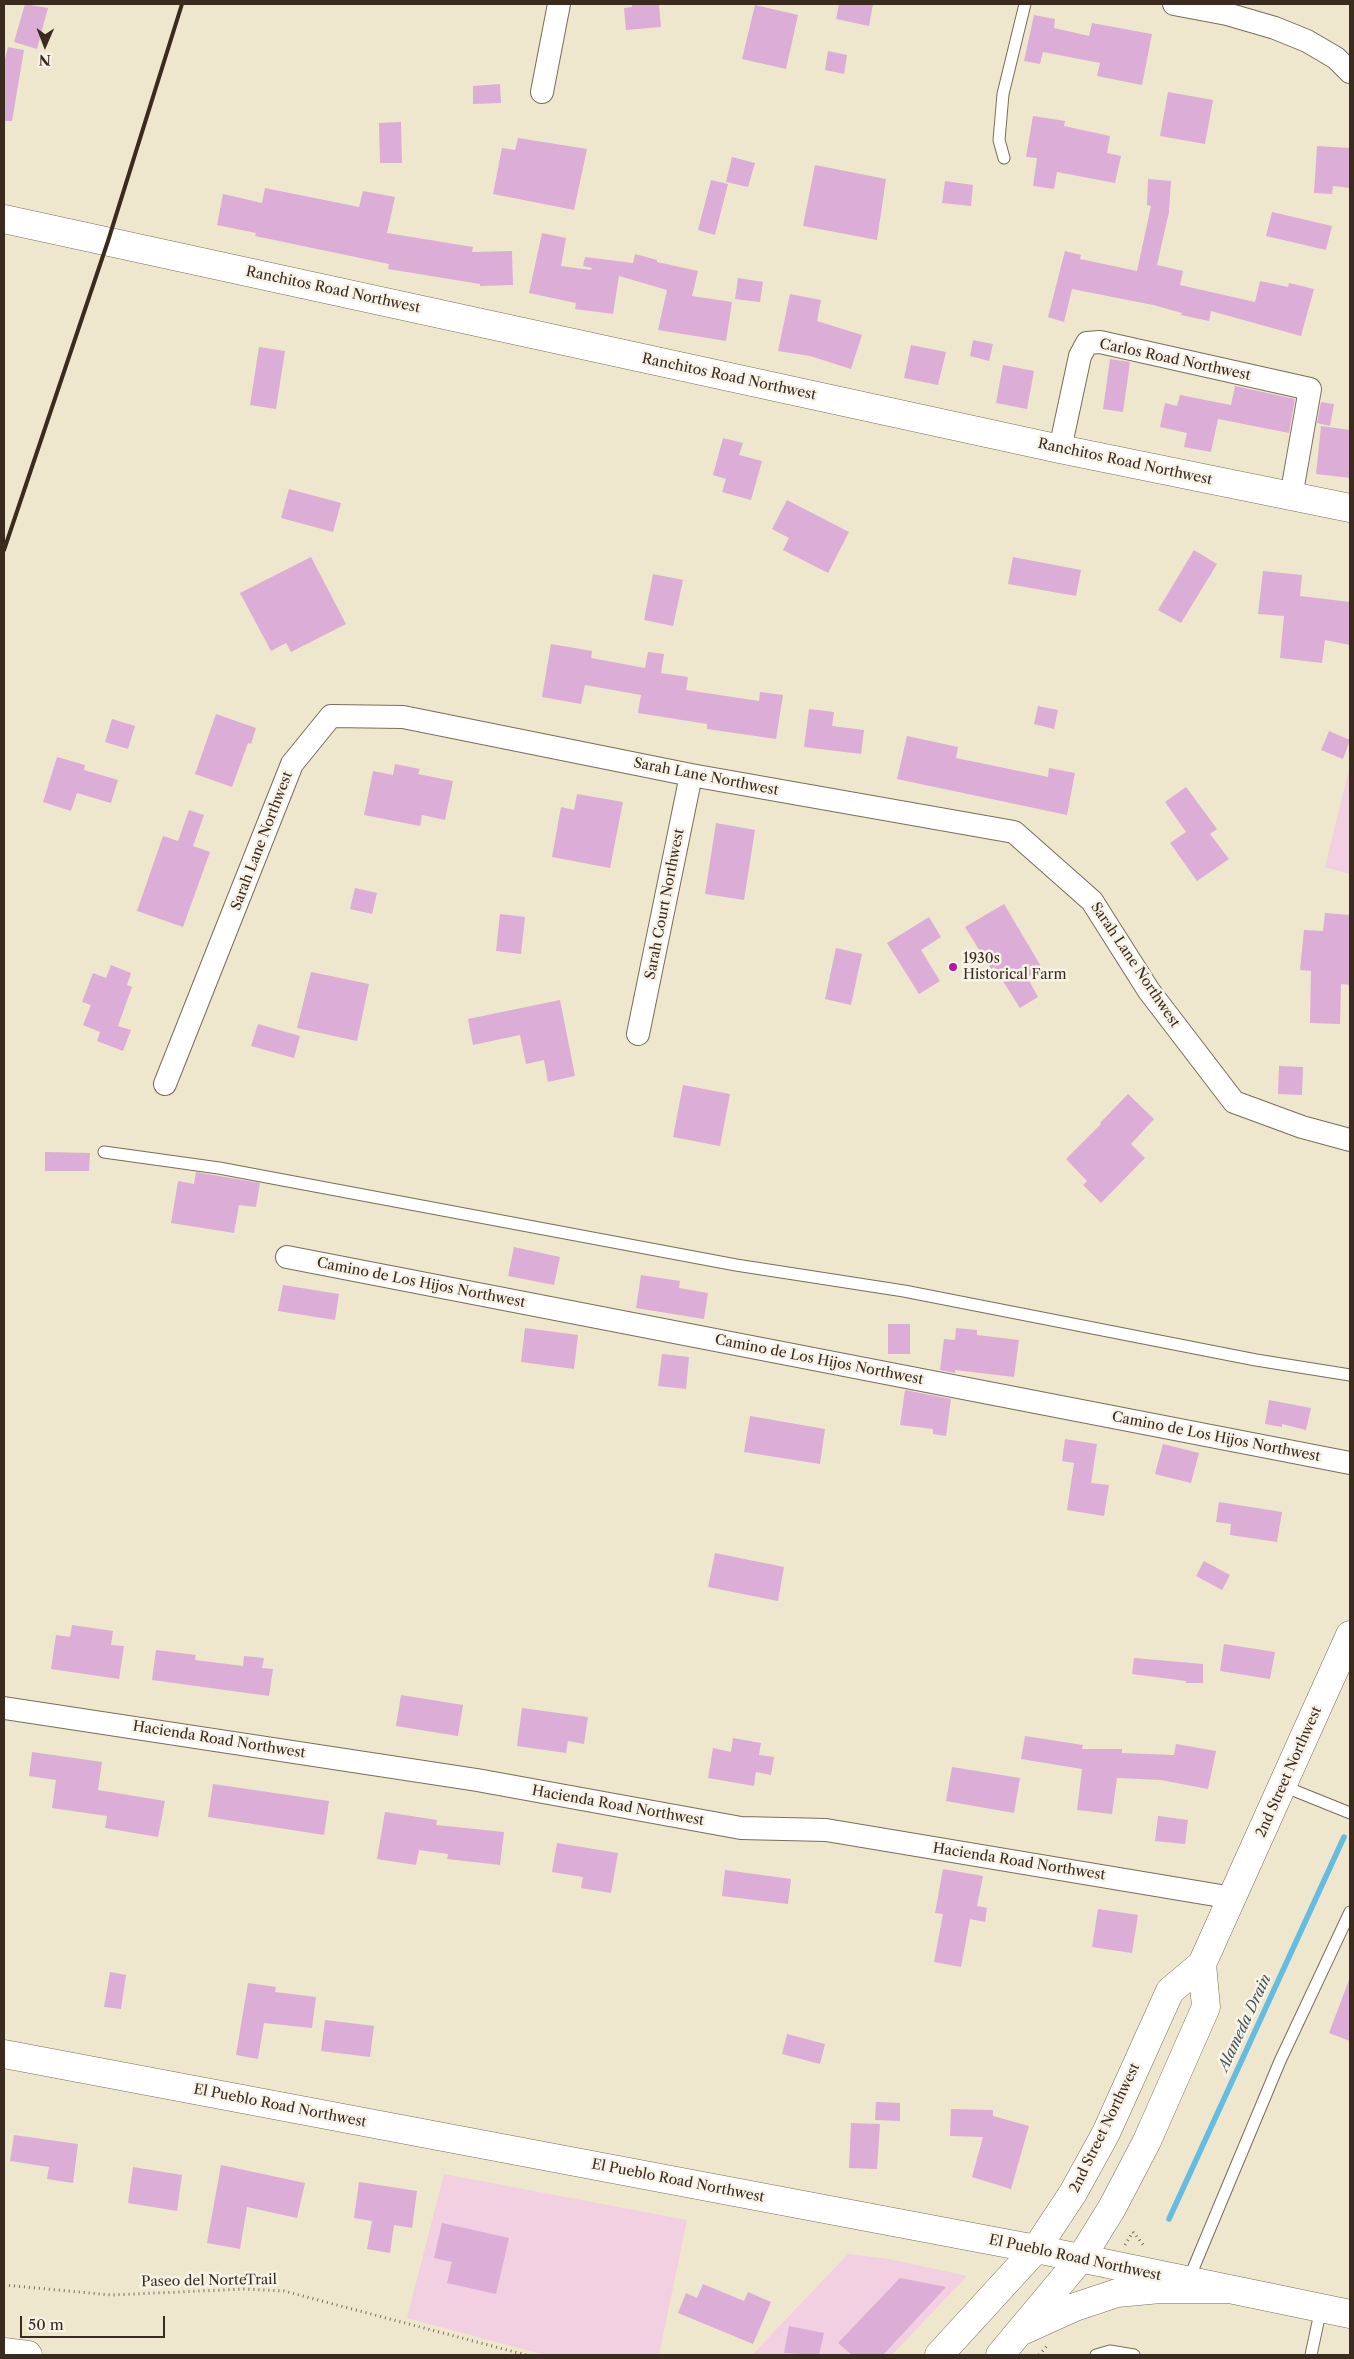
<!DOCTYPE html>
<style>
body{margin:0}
#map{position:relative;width:1354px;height:2359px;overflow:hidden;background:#efe7cd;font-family:"Libre Caslon Text",serif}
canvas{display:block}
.frame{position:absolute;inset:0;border:5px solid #3b2a1e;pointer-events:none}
.north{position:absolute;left:20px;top:20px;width:50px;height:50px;-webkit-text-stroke:4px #f7f3e8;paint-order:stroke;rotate:181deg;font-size:14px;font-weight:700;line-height:20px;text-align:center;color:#3b2a1e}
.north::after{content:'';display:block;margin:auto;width:18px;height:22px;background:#3b2a1e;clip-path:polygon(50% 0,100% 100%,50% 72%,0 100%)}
.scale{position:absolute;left:20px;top:2316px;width:145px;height:22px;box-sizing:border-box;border:2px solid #3b2a1e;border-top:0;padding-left:6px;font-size:15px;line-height:18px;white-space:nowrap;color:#3b2a1e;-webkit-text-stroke:4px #f7f3e8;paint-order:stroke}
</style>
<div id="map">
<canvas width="1354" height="2359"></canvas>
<div class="frame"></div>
<div class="north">N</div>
<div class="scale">50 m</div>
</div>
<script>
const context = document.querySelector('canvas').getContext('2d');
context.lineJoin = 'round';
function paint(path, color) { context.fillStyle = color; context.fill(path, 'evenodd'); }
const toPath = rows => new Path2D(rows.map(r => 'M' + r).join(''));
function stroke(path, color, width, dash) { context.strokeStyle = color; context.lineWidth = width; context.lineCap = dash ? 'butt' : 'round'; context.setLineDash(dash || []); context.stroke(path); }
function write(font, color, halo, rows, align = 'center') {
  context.font = font + ' "Libre Caslon Text",serif'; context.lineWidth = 5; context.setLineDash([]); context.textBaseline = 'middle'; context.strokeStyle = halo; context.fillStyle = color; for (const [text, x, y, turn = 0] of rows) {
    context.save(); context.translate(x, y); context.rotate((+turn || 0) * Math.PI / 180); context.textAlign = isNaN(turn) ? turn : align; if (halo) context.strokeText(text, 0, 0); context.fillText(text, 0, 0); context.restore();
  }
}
const built = toPath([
 [1350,765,1350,874,1325,867],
 [444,2174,687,2220,659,2355,545,2355,407,2318],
 [848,2254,889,2259,967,2276,892,2355,752,2355]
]);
const stream = toPath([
 [1169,2219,1344,1837]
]);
const building = toPath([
 [25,4,48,8,37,49,14,42],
 [632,4,659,4,661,27,626,30,624,8,632,7],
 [839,4,873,4,869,26,836,19],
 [755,5,798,15,786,69,742,59],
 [1034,15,1055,19,1054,28,1089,36,1092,23,1152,34,1142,85,1097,76,1100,63,1043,52,1040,64,1024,61],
 [8,47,24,50,12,121,4,121,4,64],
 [828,51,847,55,844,74,825,70],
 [500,84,501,103,473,104,473,86],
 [1168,92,1213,100,1205,144,1160,136],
 [1033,116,1065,121,1064,126,1110,136,1107,153,1121,156,1115,183,1057,172,1054,189,1033,186,1037,158,1026,157],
 [401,122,402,163,380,163,379,123],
 [518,138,587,149,574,210,493,194,502,148,515,150],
 [1317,146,1350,148,1350,188,1333,186,1332,194,1314,193],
 [732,157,755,163,748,187,726,182],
 [815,165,886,179,877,240,803,226],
 [1148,179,1171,181,1169,212,1157,265,1183,271,1180,285,1255,302,1260,281,1288,287,1289,283,1314,289,1301,336,1211,311,1209,321,1181,315,1182,313,1153,305,1072,289,1064,322,1048,317,1065,251,1081,255,1080,259,1137,271,1151,206,1147,205],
 [711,180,728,184,715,235,698,230],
 [945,181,973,185,971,206,942,203],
 [265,188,359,207,363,191,395,197,387,233,473,247,472,252,512,251,513,285,480,286,480,284,388,269,389,264,255,236,256,233,217,225,223,194,262,203],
 [1272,212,1332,226,1326,250,1266,236],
 [542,233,566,238,561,266,591,270,592,268,583,266,585,257,633,263,635,254,657,260,657,262,698,271,692,296,732,302,726,341,658,330,667,290,619,276,613,314,575,309,576,303,529,293],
 [738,278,763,282,760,302,735,299],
 [790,294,821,300,817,321,862,335,851,369,810,356,778,351],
 [973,340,993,344,989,361,970,356],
 [911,345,946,352,938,385,904,378],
 [259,347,285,351,276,409,250,405],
 [1110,359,1130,362,1123,412,1103,409],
 [1003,365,1034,371,1027,409,996,403],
 [1235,386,1295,399,1289,433,1218,419,1211,452,1184,447,1187,433,1160,427,1165,403,1177,406,1180,395,1231,405],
 [1321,402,1334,404,1330,426,1317,423],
 [1321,426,1350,430,1350,478,1316,474],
 [723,438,743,443,739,455,762,461,751,500,722,492,726,479,713,475],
 [289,489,341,503,333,532,281,518],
 [787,500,849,532,828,573,783,550,789,538,772,529],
 [1194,550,1217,564,1181,623,1158,610],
 [311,557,346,624,291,652,286,643,271,651,240,593],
 [1013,557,1081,570,1076,596,1008,584],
 [1263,571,1302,575,1300,596,1350,602,1350,645,1325,640,1322,663,1280,658,1284,616,1258,614],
 [653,574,683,580,673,626,644,620],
 [551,644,592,651,591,658,645,668,648,652,664,654,661,673,688,677,686,690,759,701,760,692,783,695,776,739,707,729,707,724,638,713,641,695,585,685,581,704,542,697],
 [1038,706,1058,710,1054,729,1034,724],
 [809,709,834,712,832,726,864,730,861,754,804,747],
 [216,714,256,728,251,744,248,743,232,787,195,774],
 [112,719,135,726,128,749,105,742],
 [1329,731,1350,740,1343,759,1321,750],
 [907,736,958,747,956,758,1048,777,1049,768,1075,773,1067,815,897,779],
 [57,757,85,765,84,770,118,780,111,803,77,793,71,811,43,802],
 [395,764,420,769,418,774,453,781,445,820,422,815,420,826,364,815,373,771,393,775],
 [1186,787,1217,829,1210,834,1229,859,1197,881,1170,843,1186,832,1165,802],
 [577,794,623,802,610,868,552,857,561,807,574,810],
 [189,810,204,815,193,846,210,852,183,927,137,911,163,836,178,841],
 [716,823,755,830,744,900,705,894],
 [355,888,377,893,372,914,350,909],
 [1004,904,1042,968,1027,977,1038,997,1020,1008,994,967,991,969,965,927],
 [1325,913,1350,915,1350,985,1341,984,1340,1024,1310,1023,1311,971,1300,970,1304,930,1323,931],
 [500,914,525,917,521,954,496,951],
 [929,917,941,937,921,950,940,981,919,994,887,943],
 [836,948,862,954,851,1005,825,999],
 [111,965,131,973,127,985,132,987,118,1026,131,1030,123,1051,97,1041,100,1032,83,1025,91,1005,82,1002,93,973,106,978],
 [311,972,369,984,357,1041,297,1028],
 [560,1000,575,1076,548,1082,544,1060,526,1064,520,1035,473,1045,468,1019],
 [258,1024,300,1036,294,1058,251,1046],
 [1279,1066,1303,1067,1302,1095,1278,1094],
 [683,1085,730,1094,720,1146,673,1137],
 [1128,1094,1154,1119,1131,1144,1145,1158,1101,1203,1083,1185,1087,1181,1066,1159,1101,1124,1100,1123],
 [45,1152,90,1153,89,1171,45,1171],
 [196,1172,260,1183,256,1207,239,1205,234,1233,171,1223,178,1181,194,1184],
 [514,1247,560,1257,554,1285,508,1276],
 [641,1275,680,1281,679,1288,708,1293,704,1319,636,1308],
 [283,1285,339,1294,335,1320,278,1311],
 [888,1324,910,1324,910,1354,888,1354],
 [525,1328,578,1335,574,1369,521,1362],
 [956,1328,977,1330,977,1335,1019,1340,1014,1377,955,1370,955,1373,940,1370,944,1339,955,1340],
 [662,1354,689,1357,686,1389,658,1386],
 [905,1390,951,1399,946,1436,933,1434,933,1429,900,1425],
 [1269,1400,1311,1408,1306,1430,1282,1424,1282,1427,1265,1424],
 [750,1416,825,1429,820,1464,744,1452],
 [1065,1439,1097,1444,1091,1483,1109,1485,1104,1516,1067,1510,1074,1463,1062,1461],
 [1163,1444,1199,1453,1191,1483,1155,1474],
 [1219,1502,1282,1512,1277,1542,1230,1535,1231,1524,1216,1522],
 [715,1553,784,1567,778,1601,708,1587],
 [1204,1561,1230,1575,1222,1590,1196,1576],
 [72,1625,113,1631,111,1645,124,1646,119,1679,51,1669,56,1635,70,1637],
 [1224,1644,1275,1652,1270,1679,1220,1671],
 [156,1650,196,1655,195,1660,243,1666,244,1656,264,1658,262,1668,273,1669,269,1696,152,1680],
 [1134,1658,1203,1664,1203,1683,1186,1683,1186,1681,1132,1674],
 [401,1695,463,1705,458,1736,396,1726],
 [522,1708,588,1717,584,1744,568,1741,566,1753,517,1746],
 [1025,1736,1083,1745,1082,1749,1122,1749,1122,1753,1174,1755,1176,1744,1216,1751,1208,1789,1161,1780,1117,1778,1112,1814,1077,1810,1082,1769,1021,1759],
 [733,1738,761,1743,759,1755,774,1757,771,1775,756,1772,754,1786,708,1778,713,1748,731,1752],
 [32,1752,102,1762,98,1790,165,1801,158,1837,105,1828,107,1816,52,1808,56,1780,29,1776],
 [952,1767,1020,1778,1014,1813,946,1801],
 [213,1784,329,1801,324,1835,208,1817],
 [385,1812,437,1820,436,1825,504,1832,500,1865,447,1859,448,1854,419,1850,416,1865,377,1859],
 [1158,1816,1188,1820,1185,1844,1155,1841],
 [557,1843,618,1853,611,1893,581,1888,583,1877,552,1872],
 [943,1869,983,1876,977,1906,987,1908,985,1922,970,1919,961,1967,934,1962,943,1914,935,1913],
 [725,1870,791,1879,788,1904,722,1896],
 [1098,1909,1138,1915,1132,1953,1092,1947],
 [110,1972,126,1975,121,2009,104,2007],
 [1349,1980,1350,1980,1350,2041,1329,2033],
 [248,1983,276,1987,275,1992,316,1997,312,2028,264,2023,258,2059,236,2055],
 [325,2020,374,2026,370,2057,321,2051],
 [787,2034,825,2044,820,2064,782,2054],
 [876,2102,900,2103,900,2121,875,2120],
 [951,2109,993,2110,993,2116,1029,2126,1011,2189,972,2177,983,2137,950,2136],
 [851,2123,880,2124,877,2169,849,2168],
 [14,2135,78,2144,73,2183,47,2179,49,2167,10,2161],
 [221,2165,305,2183,297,2218,247,2207,240,2249,207,2243],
 [133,2167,182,2175,177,2211,128,2203],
 [359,2182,417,2191,412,2228,394,2225,390,2253,367,2249,372,2221,354,2218],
 [442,2223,509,2238,496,2294,447,2283,452,2262,434,2258],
 [900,2278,946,2287,883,2355,852,2355,838,2343],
 [703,2284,744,2301,748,2292,771,2302,753,2344,678,2313,686,2293,697,2298],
 [789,2326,824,2333,819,2355,784,2353]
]);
const path = toPath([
 [1133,2232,1145,2247],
 [1125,2245,1133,2232],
 [4,2285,111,2295,245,2289,284,2291,526,2355],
 [1039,2355,1047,2346]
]);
const service = toPath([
 [1004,158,999,140,1003,94,1025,4],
 [104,1152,219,1168,736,1265,904,1291,1256,1360,1350,1375],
 [1283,1786,1350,1813],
 [1188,2281,1280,2061,1350,1912],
 [1096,2355,1110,2351,1134,2355],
 [1311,2355,1321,2308]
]);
const minor = toPath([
 [1174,4,1227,14,1275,28,1307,41,1336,58,1350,72],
 [542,92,559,4],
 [1060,449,1080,356,1087,343,1100,342,1310,389,1291,497],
 [638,1034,691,775],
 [165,1084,292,764,331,716,403,717,691,775,1014,832,1092,901,1149,991,1234,1102,1302,1127,1350,1140],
 [287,1257,1350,1463],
 [4,1708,477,1780,741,1828,826,1830,1233,1898]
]);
const tertiary = toPath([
 [4,219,1060,449,1350,508],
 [4,2054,1036,2249,1350,2314]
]);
const primary = toPath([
 [1024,2330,1075,2307,1117,2293,1160,2289,1225,2289],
 [939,2355,1036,2249,1073,2193,1106,2133,1170,1991,1202,1964,1350,1635],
 [1000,2355,1081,2258,1112,2208,1147,2141,1206,2007,1202,1964]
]);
const motorway = toPath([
 [4,2352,28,2355]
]);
const rail = toPath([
 [4,550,108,241,182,4]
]);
const markers = [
 [953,967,5,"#b5179e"]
];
const streetNames = [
 ["Ranchitos Road Northwest",333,290,12],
 ["Carlos Road Northwest",1175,360,12],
 ["Ranchitos Road Northwest",729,377,12],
 ["Ranchitos Road Northwest",1125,462,12],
 ["Sarah Lane Northwest",706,777,11],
 ["Sarah Lane Northwest",262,841,-69],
 ["Sarah Court Northwest",665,904,-79],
 ["Sarah Lane Northwest",1135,965,56],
 ["Camino de Los Hijos Northwest",421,1283,11],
 ["Camino de Los Hijos Northwest",819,1360,11],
 ["Camino de Los Hijos Northwest",1216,1437,11],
 ["Hacienda Road Northwest",219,1740,9],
 ["2nd Street Northwest",1289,1772,-66],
 ["Hacienda Road Northwest",618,1806,10],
 ["Hacienda Road Northwest",1019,1862,9],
 ["El Pueblo Road Northwest",280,2106,11],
 ["2nd Street Northwest",1105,2128,-64],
 ["El Pueblo Road Northwest",678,2181,11],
 ["El Pueblo Road Northwest",1075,2258,12],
 ["Paseo del NorteTrail",209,2281,-1]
];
const poiNames = [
 ["1930s",963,959],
 ["Historical Farm",963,975]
];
const waterNames = [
 ["Alameda Drain",1245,2023,-65]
];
paint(built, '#f2cfe1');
stroke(stream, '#64bce1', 5.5);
paint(building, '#dcadd7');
stroke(service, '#7a6c5b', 13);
stroke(minor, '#7a6c5b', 24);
stroke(tertiary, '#7a6c5b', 29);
stroke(primary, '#7a6c5b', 29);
stroke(motorway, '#7a6c5b', 29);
stroke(path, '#7a6c5b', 3, [1, 4]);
stroke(service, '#fff', 11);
stroke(minor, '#fff', 22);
stroke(tertiary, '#fff', 28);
stroke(primary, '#fff', 28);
stroke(motorway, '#fff', 28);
stroke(rail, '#3b2a1e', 4);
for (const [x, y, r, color] of markers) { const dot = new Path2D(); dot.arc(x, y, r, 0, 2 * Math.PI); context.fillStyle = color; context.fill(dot); stroke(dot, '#f7f3e8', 2); }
write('14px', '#3b2a1e', '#f7f3e8', streetNames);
write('14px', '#3b2a1e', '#f7f3e8', poiNames, 'left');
write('italic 15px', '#475658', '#f7f3e8', waterNames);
</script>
